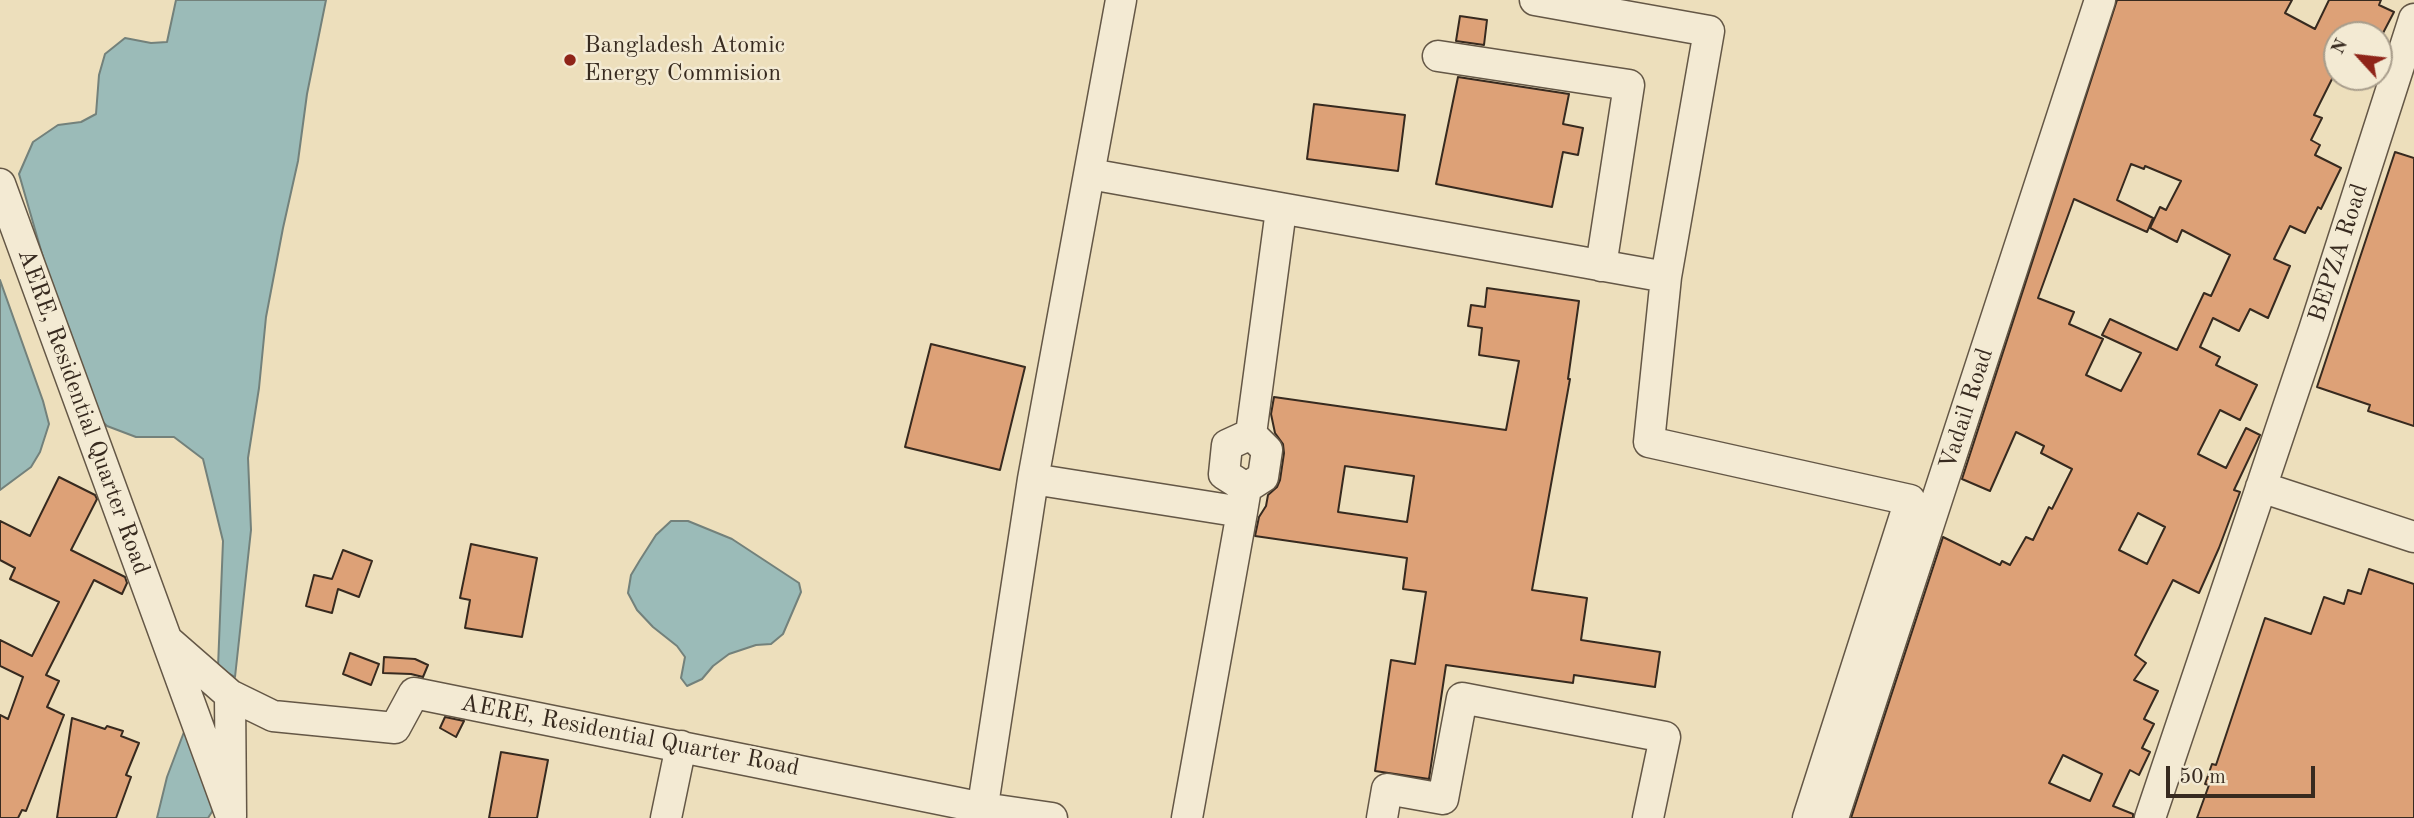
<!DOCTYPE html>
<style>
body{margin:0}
#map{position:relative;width:2414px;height:818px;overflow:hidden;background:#eddfbc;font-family:"Old Standard TT",serif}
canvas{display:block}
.north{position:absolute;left:2323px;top:21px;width:70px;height:70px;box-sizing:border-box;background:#f3ead3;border:2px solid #a89d8b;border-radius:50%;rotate:297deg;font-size:19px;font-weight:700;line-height:28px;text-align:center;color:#372a1f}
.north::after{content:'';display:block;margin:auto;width:24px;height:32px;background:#8f2418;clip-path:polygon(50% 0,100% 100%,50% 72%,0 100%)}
.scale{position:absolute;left:2166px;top:766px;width:149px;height:32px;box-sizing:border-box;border:4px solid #372a1f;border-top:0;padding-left:9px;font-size:21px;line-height:24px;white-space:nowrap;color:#372a1f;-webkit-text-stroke:5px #f3ead3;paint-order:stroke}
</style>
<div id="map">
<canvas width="2414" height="818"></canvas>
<div class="north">N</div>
<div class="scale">50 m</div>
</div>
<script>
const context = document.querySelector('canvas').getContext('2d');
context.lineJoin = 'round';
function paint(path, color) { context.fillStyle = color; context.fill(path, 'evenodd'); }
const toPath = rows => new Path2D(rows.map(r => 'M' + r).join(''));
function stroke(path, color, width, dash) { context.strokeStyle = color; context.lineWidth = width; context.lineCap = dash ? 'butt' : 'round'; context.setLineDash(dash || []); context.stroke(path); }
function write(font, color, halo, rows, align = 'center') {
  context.font = font + ' "Old Standard TT",serif'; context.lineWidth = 5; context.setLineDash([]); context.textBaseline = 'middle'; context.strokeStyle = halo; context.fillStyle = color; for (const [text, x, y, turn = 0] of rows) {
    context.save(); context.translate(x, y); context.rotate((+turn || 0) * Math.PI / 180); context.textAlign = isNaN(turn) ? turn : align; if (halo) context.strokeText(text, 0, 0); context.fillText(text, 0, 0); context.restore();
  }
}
const water = toPath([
 [176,0,326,0,307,94,298,161,283,228,266,317,259,388,248,458,251,530,235,677,218,667,223,541,203,459,174,437,136,437,107,426,96,415,70,351,19,174,33,142,58,125,81,122,96,114,99,75,105,54,125,38,151,43,167,42,176,0],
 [0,280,43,401,49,424,40,452,31,467,0,490,0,280],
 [671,521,688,521,732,539,799,583,801,592,783,634,771,644,756,645,729,654,713,666,702,679,687,686,681,678,685,657,677,646,653,627,637,610,628,593,631,575,640,560,656,535,671,521],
 [187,724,217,804,208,818,157,818,167,777,187,724]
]);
const building = toPath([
 [2117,0,2292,0,2285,13,2315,29,2329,0,2381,0,2379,5,2394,12,2382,35,2337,35,2337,69,2314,115,2322,118,2311,140,2320,145,2315,155,2341,168,2321,209,2318,207,2305,233,2290,226,2274,259,2290,266,2268,318,2250,309,2239,331,2213,318,2200,347,2220,357,2216,365,2257,385,2240,420,2220,410,2198,454,2226,468,2246,428,2260,435,2234,490,2240,492,2219,548,2199,593,2173,580,2135,655,2146,663,2134,680,2158,691,2144,719,2154,724,2142,748,2150,752,2139,775,2130,770,2113,806,2133,814,2133,818,1851,818,1943,537,2000,565,2002,561,2010,565,2026,537,2033,540,2049,507,2052,509,2072,469,2041,453,2044,446,2016,432,1990,491,1962,479,2117,0],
 [2131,164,2144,169,2145,166,2181,181,2166,210,2160,207,2150,228,2177,242,2182,230,2230,255,2211,296,2204,293,2177,350,2110,319,2102,335,2141,353,2121,391,2086,375,2103,339,2069,324,2074,312,2038,298,2074,199,2147,232,2153,218,2117,200,2131,164],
 [2138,513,2165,527,2147,564,2119,550,2138,513],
 [2063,755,2102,774,2090,801,2049,783,2063,755],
 [1460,16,1487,20,1484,45,1456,41,1460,16],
 [1458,77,1569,94,1563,124,1583,128,1578,155,1563,152,1552,207,1436,184,1458,77],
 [1314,104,1405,115,1398,171,1307,159,1314,104],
 [2395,152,2414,158,2414,426,2368,411,2370,405,2317,387,2395,152],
 [1487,288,1579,301,1568,379,1570,379,1532,590,1587,598,1581,640,1660,652,1655,687,1574,675,1573,683,1446,665,1429,779,1375,771,1391,660,1415,664,1426,592,1403,589,1407,558,1255,536,1259,517,1266,506,1268,495,1277,487,1280,480,1284,453,1283,444,1275,433,1271,414,1274,397,1506,430,1519,361,1479,355,1482,328,1468,326,1471,305,1485,307,1487,288],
 [1345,466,1414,476,1407,522,1338,512,1345,466],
 [931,344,1025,367,1000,470,905,447,931,344],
 [59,477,95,495,97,499,71,550,125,577,127,583,122,594,94,580,46,675,59,681,47,707,64,715,26,811,22,810,18,818,0,818,0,715,8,719,23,677,0,666,0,640,32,656,59,602,10,579,15,568,0,560,0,521,30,536,59,477],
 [471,544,537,558,522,637,465,628,470,600,460,598,471,544],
 [343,550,372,561,359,597,338,589,332,613,306,606,314,575,332,579,343,550],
 [2369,569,2414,584,2414,818,2197,818,2209,785,2205,784,2212,764,2216,765,2265,618,2311,634,2324,597,2344,604,2348,590,2361,594,2369,569],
 [350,653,379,664,371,685,343,674,350,653],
 [384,657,415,659,428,665,423,677,411,674,383,673,384,657],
 [445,717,464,721,456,737,440,728,445,717],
 [72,718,105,729,107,726,123,731,121,736,139,743,126,775,131,777,116,818,57,818,72,718],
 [501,752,548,760,537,818,489,818,501,752]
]);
const minor = toPath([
 [1535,0,1709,31,1666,277,1649,442,1910,500,1808,818],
 [1438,56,1629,85,1601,266],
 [1090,174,1666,277],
 [0,184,231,816,230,695],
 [1033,479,1242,512,1246,488,1224,474,1227,445,1251,434,1281,210],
 [2261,487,2414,537],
 [1246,488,1263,477,1267,450,1251,434],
 [167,640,230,695,273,716,395,728,414,693,983,808,1052,818],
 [666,818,681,746],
 [981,818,1033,479,1121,0],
 [1187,818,1242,512],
 [1382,818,1387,789,1443,799,1462,698,1665,737,1648,818],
 [1833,818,2100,0],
 [2150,818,2314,330,2414,19]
]);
const markers = [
 [570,60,7,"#8f2418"]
];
const poiNames = [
 ["Bangladesh Atomic",584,46],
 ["Energy Commision",584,74]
];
const streetNames = [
 ["BEPZA Road",2339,253,-72],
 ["Vadail Road",1967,409,-72],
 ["AERE, Residential Quarter Road",83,412,70],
 ["AERE, Residential Quarter Road",630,736,11]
];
paint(water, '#9bbbb8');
stroke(water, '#73817b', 2);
paint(building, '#dda177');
stroke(building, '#372a1f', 2);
stroke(minor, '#645746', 33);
stroke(minor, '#f3ead3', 30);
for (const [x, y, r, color] of markers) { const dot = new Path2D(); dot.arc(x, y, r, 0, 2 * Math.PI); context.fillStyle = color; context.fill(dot); stroke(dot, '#f3ead3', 2.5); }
write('24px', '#372a1f', '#f3ead3', poiNames, 'left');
write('24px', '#372a1f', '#f3ead3', streetNames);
</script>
